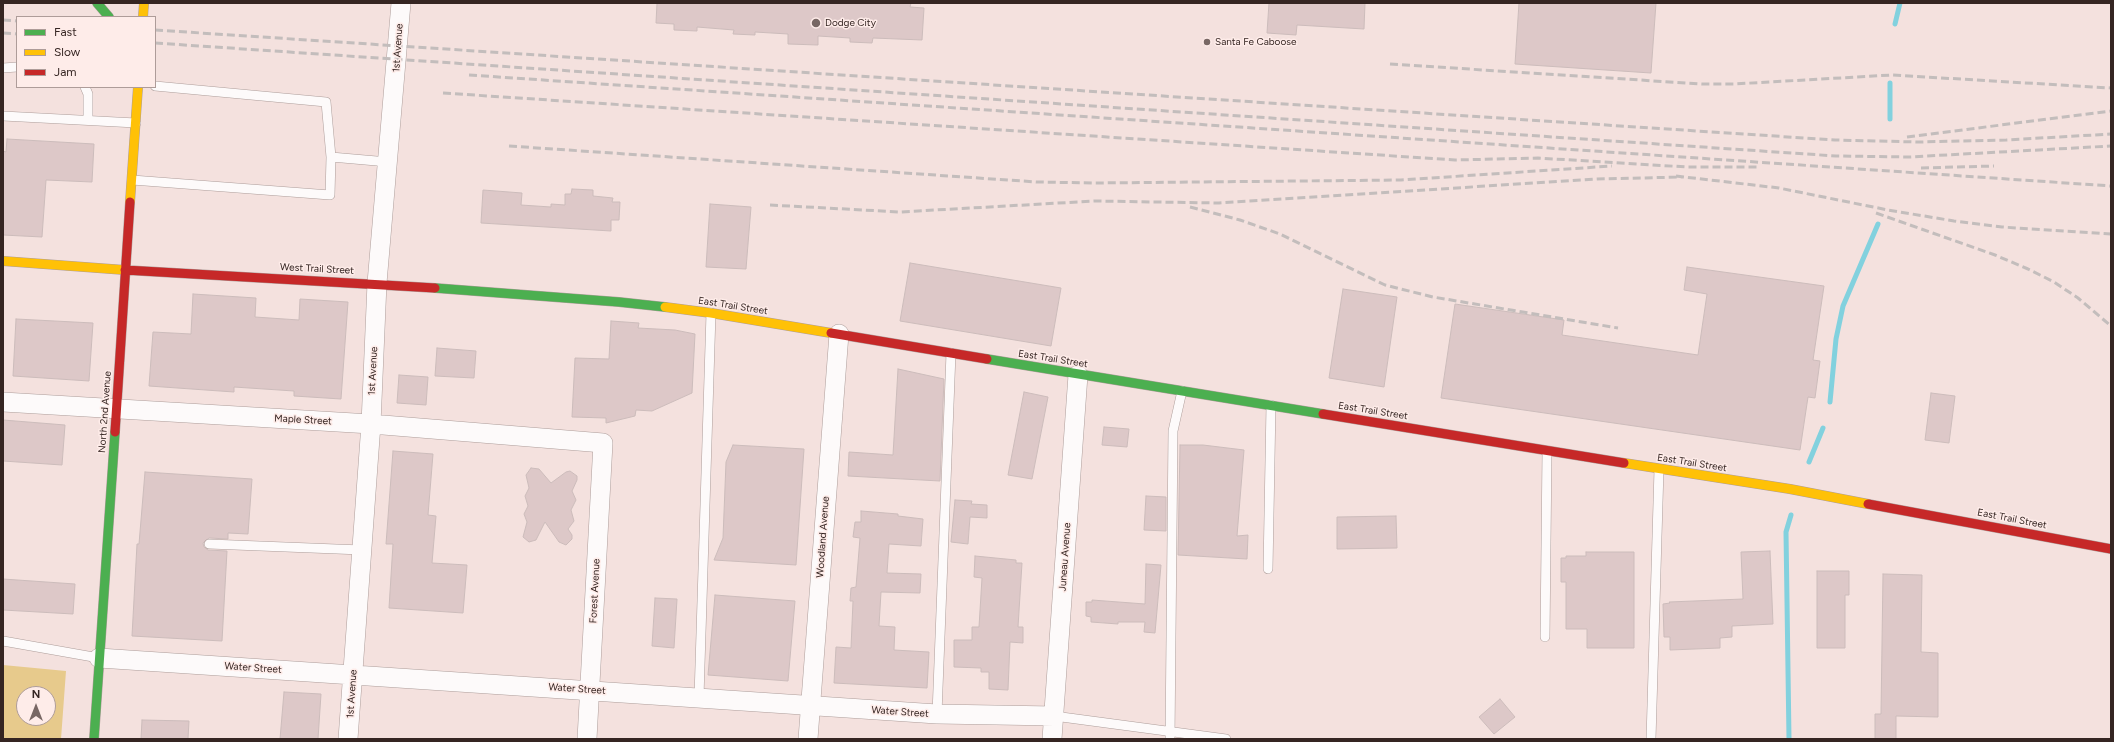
<!DOCTYPE html>
<style>
body{margin:0}
#map{position:relative;width:2114px;height:742px;overflow:hidden;background:#f4e1de;font-family:Figtree,sans-serif}
canvas{display:block}
.frame{position:absolute;inset:0;border:4px solid #352522;pointer-events:none}
.legend{position:absolute;left:16px;top:16px;width:140px;height:72px;box-sizing:border-box;background:#feece9;border:1px solid #ae9c99;margin:0;padding:5px 7px;list-style:none;font-size:12px;color:#352522}
.legend li{display:flex;align-items:center;gap:8px;height:20px}
.legend b{width:20px;border:1px solid #ae9c99}
.north{position:absolute;left:16px;top:686px;width:40px;height:40px;box-sizing:border-box;background:#feece9;border:1px solid #ae9c99;border-radius:50%;rotate:0deg;font-size:11px;font-weight:700;line-height:16px;text-align:center;color:#352522}
.north::after{content:'';display:block;margin:auto;width:14px;height:18px;background:#786764;clip-path:polygon(50% 0,100% 100%,50% 72%,0 100%)}
</style>
<div id="map">
<canvas width="2114" height="742"></canvas>
<div class="frame"></div>
<ul class="legend">
<li><b style="height:5px;background:#4caf50"></b>Fast</li>
<li><b style="height:5px;background:#ffc107"></b>Slow</li>
<li><b style="height:5px;background:#c62828"></b>Jam</li>
</ul>
<div class="north">N</div>
</div>
<script>
const context = document.querySelector('canvas').getContext('2d');
context.lineJoin = 'round';
function paint(path, color) { context.fillStyle = color; context.fill(path, 'evenodd'); }
const toPath = rows => new Path2D(rows.map(r => 'M' + r).join(''));
function stroke(path, color, width, dash) { context.strokeStyle = color; context.lineWidth = width; context.lineCap = dash ? 'butt' : 'round'; context.setLineDash(dash || []); context.stroke(path); }
function write(font, color, halo, rows, align = 'center') {
  context.font = font + ' Figtree,sans-serif'; context.lineWidth = 3; context.setLineDash([]); context.textBaseline = 'middle'; context.strokeStyle = halo; context.fillStyle = color; for (const [text, x, y, turn = 0] of rows) {
    context.save(); context.translate(x, y); context.rotate((+turn || 0) * Math.PI / 180); context.textAlign = isNaN(turn) ? turn : align; if (halo) context.strokeText(text, 0, 0); context.fillText(text, 0, 0); context.restore();
  }
}
const green = toPath([
 [3,665,66,671,61,739,3,739],
 [24,694,48,694,48,718,24,718]
]);
const stream = toPath([
 [1895,24,1900,3],
 [1890,83,1890,119],
 [1830,402,1836,339,1843,306,1878,224],
 [1809,462,1823,428],
 [1789,739,1786,532,1791,515]
]);
const building = toPath([
 [657,3,911,3,910,7,924,8,922,40,873,38,872,43,850,42,850,38,818,36,818,45,788,44,788,34,755,32,755,35,733,34,734,30,697,27,697,31,674,30,674,24,656,23,657,3],
 [1269,3,1365,3,1364,29,1297,25,1296,35,1267,33,1269,3],
 [1519,3,1656,3,1651,73,1515,64,1519,3],
 [7,139,94,144,92,182,46,180,42,237,3,235,3,151,6,152,7,139],
 [572,189,593,190,593,196,613,198,612,202,620,202,619,220,611,220,611,231,481,223,483,190,522,193,521,205,551,207,551,204,565,205,565,194,571,194,572,189],
 [710,204,751,207,746,269,706,267,710,204],
 [910,263,1061,288,1051,346,900,321,910,263],
 [1687,267,1824,286,1813,360,1820,361,1815,398,1808,397,1800,450,1441,398,1455,304,1564,320,1562,335,1698,355,1707,294,1684,290,1687,267],
 [1343,289,1397,297,1384,387,1329,378,1343,289],
 [193,294,256,298,255,317,299,320,300,299,348,302,341,399,294,396,294,391,234,387,234,392,149,386,153,332,191,334,193,294],
 [16,319,93,323,89,381,13,376,16,319],
 [611,321,639,323,638,328,675,330,695,334,692,393,652,411,636,410,635,416,606,423,606,418,572,417,575,358,609,359,611,321],
 [437,348,476,351,474,378,435,376,437,348],
 [898,369,944,379,940,481,848,476,849,452,893,455,898,369],
 [399,375,428,377,426,405,397,403,399,375],
 [1024,392,1048,397,1032,479,1008,475,1024,392],
 [1931,393,1955,396,1949,443,1925,440,1931,393],
 [3,420,65,425,62,465,3,461,3,420],
 [1104,427,1129,429,1127,447,1102,445,1104,427],
 [733,445,804,449,796,565,714,560,723,538,726,462,733,445],
 [1180,445,1203,445,1244,450,1237,536,1248,535,1247,559,1178,555,1180,445],
 [393,451,433,454,428,515,436,516,432,563,467,565,463,613,389,608,393,544,386,544,393,451],
 [531,468,539,469,551,483,566,472,570,471,577,476,577,480,572,491,576,500,571,510,574,521,568,529,572,535,572,539,566,545,559,542,545,522,536,540,529,542,523,537,527,522,524,514,528,506,525,496,529,488,526,475,531,468],
 [145,472,252,479,248,534,228,533,228,539,209,538,203,543,204,547,208,550,227,551,222,641,132,636,137,544,139,544,145,472],
 [1146,496,1166,497,1166,531,1144,530,1146,496],
 [955,500,972,501,971,504,987,505,987,518,970,517,968,544,951,542,955,500],
 [861,511,898,514,898,516,923,519,921,546,889,544,887,573,921,574,920,593,881,592,879,626,895,627,894,650,929,652,927,688,834,683,836,647,851,648,853,601,850,601,851,588,856,587,860,538,853,537,855,522,861,522,861,511],
 [1396,516,1397,548,1337,549,1337,517,1396,516],
 [1770,551,1773,624,1732,626,1732,637,1720,638,1720,648,1670,650,1670,637,1664,637,1663,604,1670,603,1669,602,1743,599,1741,552,1770,551],
 [1586,552,1634,552,1634,648,1587,648,1587,629,1566,629,1566,582,1561,582,1561,558,1566,558,1566,556,1586,556,1586,552],
 [975,556,1016,560,1016,563,1022,563,1018,627,1023,627,1023,643,1010,642,1008,690,989,689,989,672,981,672,981,668,954,667,954,640,972,640,972,627,979,627,982,578,974,577,975,556],
 [1146,564,1161,565,1155,633,1144,632,1145,622,1118,622,1118,624,1091,622,1091,617,1086,616,1086,602,1092,602,1092,600,1145,604,1146,564],
 [1817,571,1849,571,1849,595,1845,595,1845,648,1817,648,1817,571],
 [1883,574,1922,575,1921,652,1938,653,1938,717,1896,716,1896,739,1875,739,1875,714,1881,714,1883,574],
 [3,579,75,584,73,614,3,610,3,579],
 [715,595,795,601,788,681,708,675,715,595],
 [655,598,677,599,674,648,652,646,655,598],
 [284,692,321,694,318,739,280,739,284,692],
 [1500,699,1515,717,1494,734,1479,717,1500,699],
 [142,720,189,721,188,739,141,739,142,720]
]);
const lane = toPath([
 [3,68,17,67],
 [155,86,326,102,331,157,388,162],
 [85,87,88,94,88,120],
 [3,116,136,123],
 [132,180,330,195,331,157],
 [209,544,362,550],
 [1268,569,1271,405],
 [1545,637,1547,451],
 [3,641,99,658],
 [699,697,711,313],
 [937,714,951,353],
 [1054,716,1226,739],
 [1170,739,1173,431,1182,391],
 [1651,739,1659,469]
]);
const street = toPath([
 [3,402,371,424,603,443,587,739],
 [99,658,937,714,1054,716],
 [348,739,371,424,377,283,401,3],
 [808,739,839,334],
 [1052,739,1078,375]
]);
const fast = toPath([
 [97,3,109,17],
 [435,288,619,302,665,307],
 [987,359,1323,414],
 [94,739,115,432]
]);
const slow = toPath([
 [143,17,144,3],
 [130,202,138,87],
 [3,261,125,270],
 [665,307,711,313,831,333],
 [1624,463,1790,489,1868,504]
]);
const jam = toPath([
 [125,270,435,288],
 [831,333,987,359],
 [1323,414,1624,463],
 [115,432,130,202],
 [1868,504,2111,549]
]);
const rail = toPath([
 [3,20,17,21],
 [155,30,1835,140,1918,142,2006,140,2111,134],
 [3,33,17,34],
 [155,43,1836,156,1909,157,2111,146],
 [1390,64,1702,84,1734,84,1892,75,2111,88],
 [469,75,2111,186],
 [443,93,1455,160,1538,158,1687,167,1757,167],
 [1907,137,2111,111],
 [509,146,1037,182,1095,183,1401,180,1612,166],
 [1921,168,1994,166],
 [1676,176,1779,188,1888,210,1954,221,2002,227,2111,234],
 [770,205,900,212,1095,201,1219,203,1597,179,1682,177],
 [1190,207,1240,220,1280,234,1385,285,1433,297,1618,328],
 [1876,213,1995,255,2028,269,2054,282,2078,298,2111,326]
]);
const markers = [
 [816,23,5,"#786764"],
 [1207,42,4,"#786764"]
];
const poiNames = [
 ["Dodge City",825,23],
 ["Santa Fe Caboose",1215,42]
];
const streetNames = [
 ["1st Avenue",398,48,-86],
 ["West Trail Street",317,269,3],
 ["East Trail Street",733,306,9],
 ["East Trail Street",1053,359,9],
 ["1st Avenue",373,371,-87],
 ["East Trail Street",1373,411,9],
 ["North 2nd Avenue",105,412,-86],
 ["Maple Street",303,420,3],
 ["East Trail Street",1692,463,9],
 ["East Trail Street",2012,519,11],
 ["Woodland Avenue",823,537,-86],
 ["Juneau Avenue",1065,557,-86],
 ["Forest Avenue",595,591,-87],
 ["Water Street",253,668,4],
 ["Water Street",577,689,4],
 ["1st Avenue",352,694,-86],
 ["Water Street",900,712,4]
];
paint(green, '#e7ca8c');
stroke(stream, '#82d1de', 5);
paint(building, '#ddc8c8');
stroke(building, '#ccbcbb', 1);
stroke(lane, '#ad9d9a', 10);
stroke(street, '#ad9d9a', 20);
stroke(fast, '#ad9d9a', 10);
stroke(slow, '#ad9d9a', 10);
stroke(jam, '#ad9d9a', 10);
stroke(lane, '#fdfafa', 9);
stroke(street, '#fdfafa', 19);
stroke(fast, '#4caf50', 9);
stroke(slow, '#ffc107', 9);
stroke(jam, '#c62828', 9);
stroke(rail, '#c3bdbc', 3, [8, 4]);
for (const [x, y, r, color] of markers) { const dot = new Path2D(); dot.arc(x, y, r, 0, 2 * Math.PI); context.fillStyle = color; context.fill(dot); stroke(dot, '#feece9', 1.5); }
write('10px', '#352522', '#feece9', poiNames, 'left');
write('10px', '#352522', '#feece9', streetNames);
</script>
